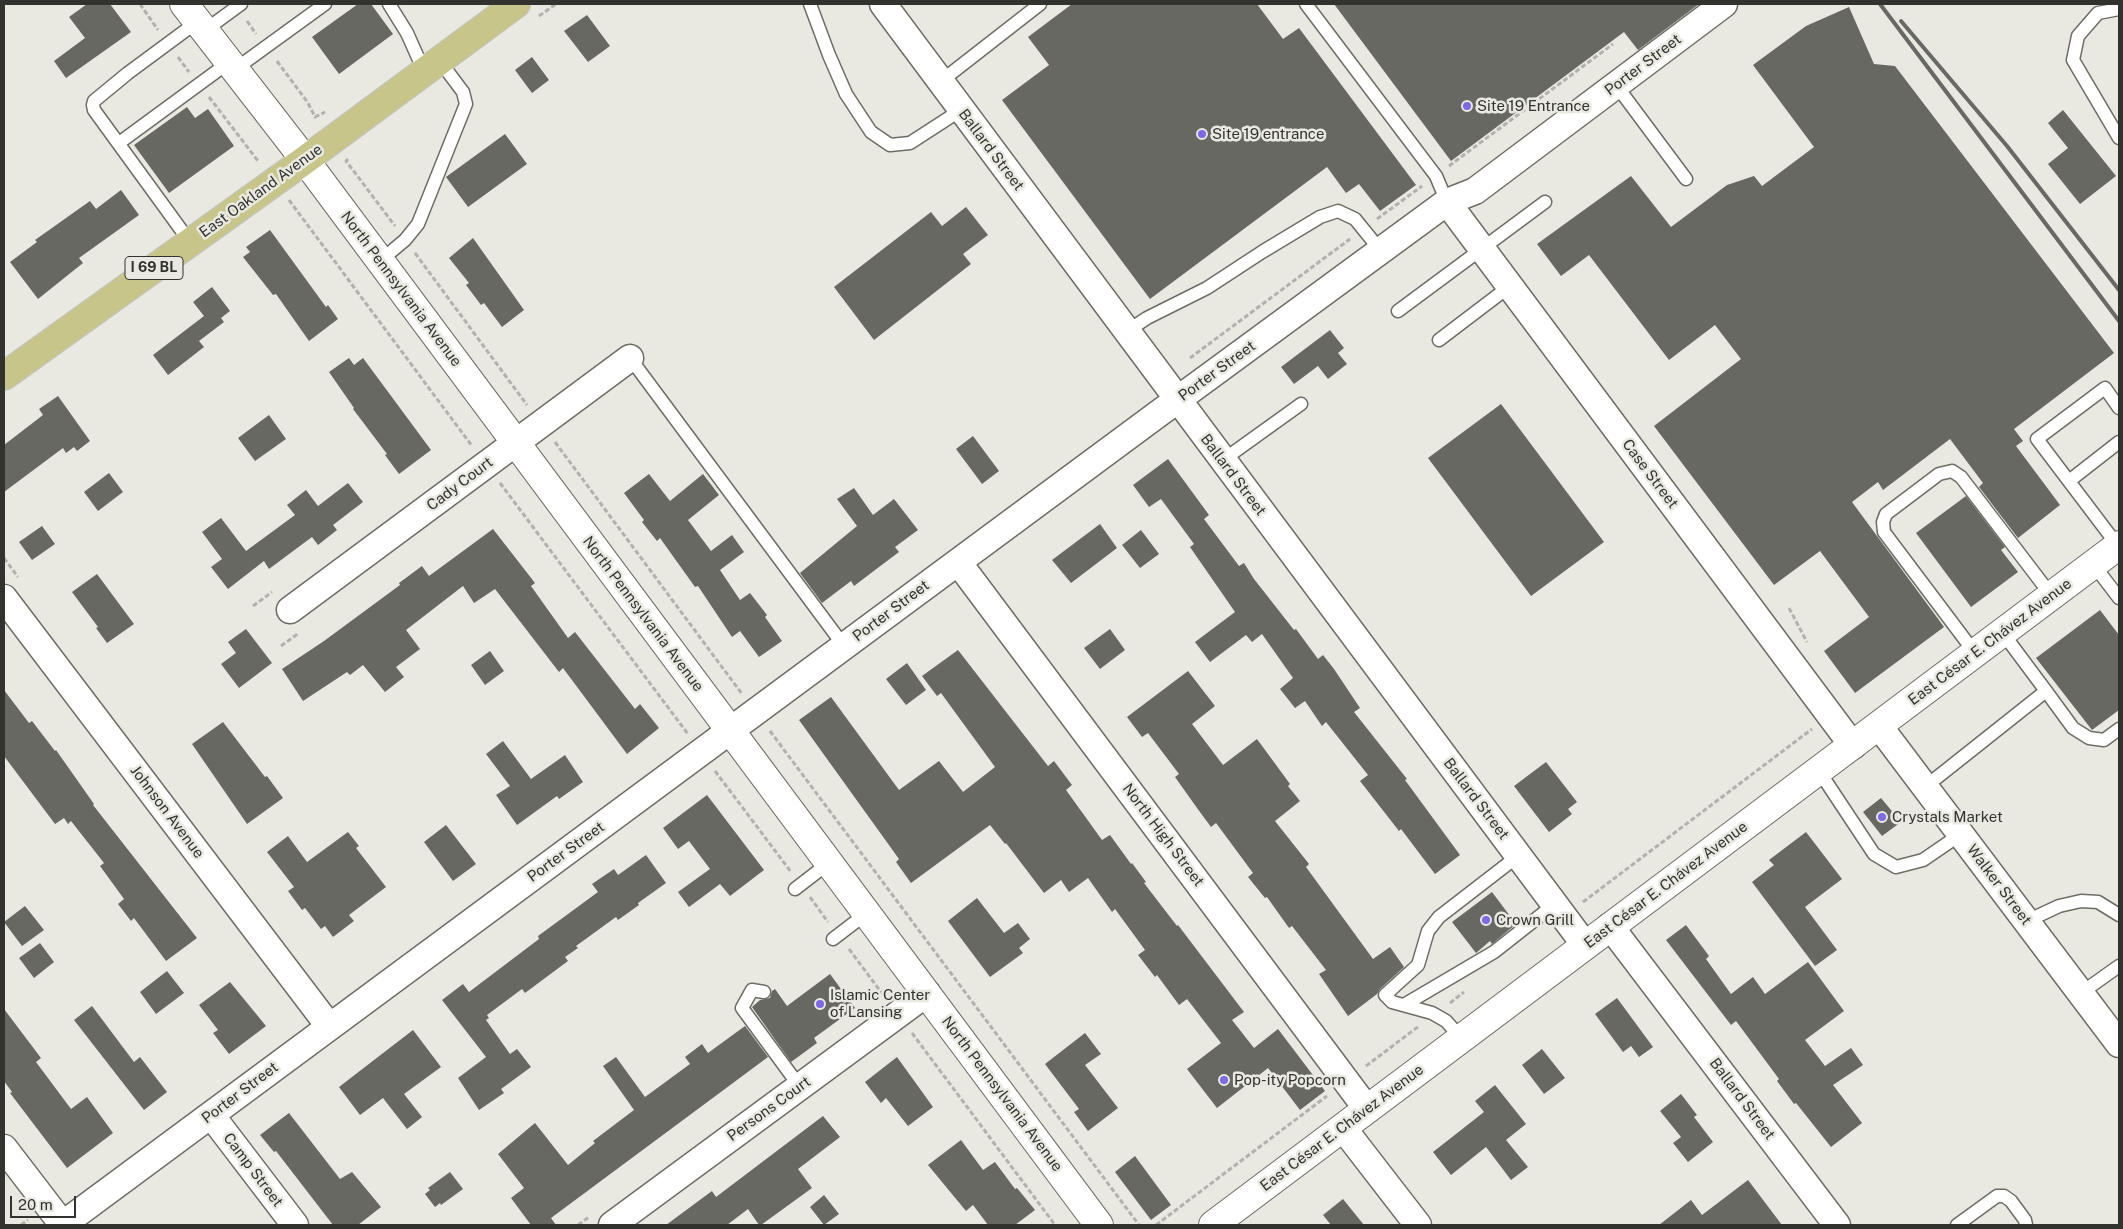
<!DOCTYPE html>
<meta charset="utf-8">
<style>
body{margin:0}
#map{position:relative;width:2123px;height:1229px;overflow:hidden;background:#e9e9e2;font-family:"Public Sans",sans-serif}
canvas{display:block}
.frame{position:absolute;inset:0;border:5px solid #32322f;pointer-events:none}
.scale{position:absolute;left:10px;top:1196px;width:66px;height:22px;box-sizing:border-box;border:2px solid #32322f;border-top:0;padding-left:6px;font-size:15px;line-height:18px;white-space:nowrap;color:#32322f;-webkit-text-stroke:4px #e9e9e2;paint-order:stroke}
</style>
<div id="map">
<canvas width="2123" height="1229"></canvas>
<div class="frame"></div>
<div class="scale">20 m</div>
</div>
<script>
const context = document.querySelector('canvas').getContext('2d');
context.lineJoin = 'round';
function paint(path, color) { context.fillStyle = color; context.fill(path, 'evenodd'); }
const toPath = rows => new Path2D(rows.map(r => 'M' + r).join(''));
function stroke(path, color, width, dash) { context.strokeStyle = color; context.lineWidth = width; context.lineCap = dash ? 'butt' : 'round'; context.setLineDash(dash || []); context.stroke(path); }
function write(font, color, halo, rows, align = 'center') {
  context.font = font + ' "Public Sans",sans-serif'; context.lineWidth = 5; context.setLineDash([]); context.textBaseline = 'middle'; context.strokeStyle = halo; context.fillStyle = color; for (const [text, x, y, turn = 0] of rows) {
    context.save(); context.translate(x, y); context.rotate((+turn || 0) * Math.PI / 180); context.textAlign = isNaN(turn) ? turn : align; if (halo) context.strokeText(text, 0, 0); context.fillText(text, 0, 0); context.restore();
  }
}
const building = toPath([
 [87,4,110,4,131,32,66,78,54,61,85,38,69,17],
 [358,4,371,4,393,34,339,74,312,37],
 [1072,4,1257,4,1283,39,1299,28,1416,185,1380,211,1359,184,1346,193,1327,167,1150,299,1002,100,1049,65,1028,37],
 [1334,4,1699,4,1638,50,1624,32,1451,161],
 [1849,7,1874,64,1895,66,2114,353,2014,429,2023,441,2016,446,2060,505,2018,538,1979,487,1983,483,1950,439,1883,490,1878,482,1852,502,1944,627,1855,693,1824,651,1869,617,1820,551,1774,585,1654,426,1741,359,1715,325,1669,360,1589,255,1561,276,1537,244,1631,176,1671,227,1727,185,1754,176,1762,186,1814,147,1753,65,1806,26],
 [587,15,610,46,588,62,564,31],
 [532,57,549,80,532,93,515,70],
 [187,107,195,118,208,109,234,146,169,193,134,145],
 [2063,110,2116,176,2080,204,2048,164,2068,148,2048,123],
 [505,134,527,164,468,207,446,177],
 [121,190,139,215,79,258,83,263,38,299,10,262,37,242,35,240,90,201,96,209],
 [966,207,988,235,963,254,971,264,874,340,834,287,931,212,942,226],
 [270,230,326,307,328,305,338,319,309,341,276,294,273,295,243,257,250,252,246,247],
 [473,238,524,310,502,327,484,303,481,305,466,285,469,283,449,258],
 [212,287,230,311,221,318,224,322,199,341,204,347,168,375,153,355,204,316,193,302],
 [1330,330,1344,348,1338,353,1347,364,1328,379,1318,366,1294,384,1281,367],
 [349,358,354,365,363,358,431,450,399,474,385,455,387,454,353,409,354,408,329,372],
 [58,396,90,441,77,451,74,447,66,453,63,448,4,492,4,445,43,415,39,409],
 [1501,404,1604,542,1531,596,1428,458],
 [269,415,286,439,255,461,238,438],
 [973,436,999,471,982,484,956,449],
 [1168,459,1209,515,1204,519,1239,566,1244,563,1254,579,1294,630,1296,629,1318,659,1323,655,1334,669,1360,708,1354,712,1407,779,1405,780,1460,855,1435,874,1401,829,1399,831,1360,781,1368,775,1326,722,1322,726,1305,701,1295,708,1280,689,1293,678,1262,634,1252,642,1246,635,1210,662,1195,642,1235,612,1190,547,1194,544,1161,499,1149,507,1133,485],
 [109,473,123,492,98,511,84,492],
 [649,474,670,501,703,474,719,495,688,520,711,551,732,535,744,552,720,570,740,600,750,593,767,615,765,617,782,641,759,657,740,631,732,637,698,586,695,587,660,538,657,541,642,522,644,520,624,493],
 [348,483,363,502,333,525,337,530,318,545,312,537,269,569,264,561,228,589,211,567,222,559,202,532,221,518,246,551,295,515,287,505,306,490,318,506],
 [854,488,873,515,894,499,918,530,895,547,899,552,879,567,854,586,851,581,822,603,800,573,857,526,837,499],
 [1966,496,2005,547,2001,550,2018,572,1971,607,1916,533],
 [1100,524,1117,548,1071,583,1052,560],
 [42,526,55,544,32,560,19,542],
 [493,529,535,583,531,586,568,638,575,632,635,709,640,704,659,728,627,754,563,668,559,672,495,589,474,603,463,586,406,630,420,649,396,667,404,677,385,692,363,665,350,675,347,672,303,701,282,669,324,641,400,585,399,583,422,566,429,576],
 [1141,530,1159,554,1140,568,1122,545],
 [97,574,134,624,107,643,96,628,98,627,72,592],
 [2100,610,2119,635,2119,710,2092,730,2036,658],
 [246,629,272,663,239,688,221,664,236,653,228,642],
 [1110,629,1125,650,1100,669,1084,648],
 [958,650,1048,766,1054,761,1072,785,1066,790,1102,840,1110,835,1131,864,1132,863,1146,882,1144,883,1177,926,1178,925,1244,1012,1232,1020,1254,1048,1278,1029,1325,1091,1300,1110,1268,1068,1217,1108,1187,1069,1221,1043,1187,999,1179,1005,1157,975,1155,977,1138,955,1145,950,1115,909,1112,912,1088,878,1069,892,1061,880,1044,893,1006,843,1005,844,990,825,911,883,896,862,899,859,799,720,831,697,899,790,939,761,963,792,995,767,941,693,937,696,922,676],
 [490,651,504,671,485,685,471,665],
 [907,663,926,690,906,705,886,679],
 [1188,671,1215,706,1192,724,1223,765,1257,739,1290,784,1288,786,1300,801,1275,821,1309,864,1306,867,1373,959,1390,947,1404,967,1380,989,1377,994,1348,1016,1319,974,1326,970,1292,926,1289,928,1267,897,1265,898,1248,877,1253,873,1216,823,1211,827,1197,808,1175,777,1179,774,1148,733,1142,737,1127,717],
 [4,690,29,723,32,721,55,751,56,750,94,804,93,805,197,938,166,961,134,918,131,921,118,904,124,899,100,866,104,863,71,821,68,824,64,818,55,824,4,756],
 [223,722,265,777,267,776,283,798,247,824,192,744],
 [503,741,531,779,565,755,583,782,559,799,557,796,517,825,496,795,510,786,486,754],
 [1546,762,1577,802,1568,809,1572,814,1549,832,1514,786],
 [707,795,764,870,730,896,720,884,689,907,678,892,710,869,689,841,678,849,663,828],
 [1881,798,1901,822,1882,836,1863,812],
 [446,825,476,864,453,881,424,842],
 [348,832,359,846,356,848,386,887,349,915,354,921,333,937,325,926,321,929,305,908,302,910,288,891,294,887,267,852,288,836,307,862],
 [1806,832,1842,879,1805,907,1837,950,1815,966,1752,882,1774,865,1769,860],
 [646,855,666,883,638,903,639,905,618,920,616,917,576,946,578,948,565,957,568,961,525,993,522,989,487,1015,489,1018,486,1020,510,1054,517,1049,531,1067,501,1089,504,1093,479,1110,458,1078,486,1057,442,1000,463,984,469,992,539,939,538,936,598,892,592,884,614,869,618,875],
 [1492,892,1516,924,1492,944,1490,941,1476,953,1452,922],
 [977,898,1004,933,1018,923,1030,939,1019,948,1023,953,990,977,948,921],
 [25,906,44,930,22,946,4,922],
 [1686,925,1709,956,1706,959,1731,994,1753,977,1765,994,1808,962,1844,1011,1805,1040,1825,1066,1851,1048,1863,1065,1833,1085,1862,1123,1831,1147,1796,1103,1794,1104,1777,1081,1779,1079,1736,1021,1731,1025,1666,940],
 [40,943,54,962,34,978,19,958],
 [167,971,184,993,156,1014,140,992],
 [830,974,855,1008,814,1038,817,1043,791,1062,752,1007,760,1000,770,998,772,991,775,989,787,1006],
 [230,982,266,1026,229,1054,213,1033,218,1030,199,1005],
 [1617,998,1653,1047,1639,1057,1631,1046,1623,1052,1595,1014],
 [92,1006,134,1062,140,1057,167,1092,144,1110,74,1020],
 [4,1009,41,1058,36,1062,71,1109,87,1097,113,1133,67,1168,10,1093,12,1092,4,1081],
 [745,1026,768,1057,551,1218,556,1225,531,1225,511,1198,524,1188,498,1154,535,1123,568,1165,595,1143,593,1141,634,1110,603,1066,616,1057,645,1097,690,1064,685,1057,702,1044,708,1053],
 [413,1030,441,1067,404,1094,422,1117,407,1129,383,1098,360,1115,339,1087],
 [1085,1033,1101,1054,1085,1065,1118,1108,1088,1131,1074,1112,1079,1109,1045,1064],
 [1542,1049,1565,1078,1544,1094,1522,1065],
 [897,1057,933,1107,908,1126,886,1098,881,1103,865,1082],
 [1495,1085,1526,1124,1506,1140,1528,1167,1511,1180,1486,1147,1451,1175,1433,1152,1484,1112,1475,1101],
 [1681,1094,1697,1115,1694,1117,1713,1142,1688,1162,1673,1143,1681,1137,1660,1111],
 [289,1113,340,1179,352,1172,381,1207,358,1225,333,1225,276,1151,274,1152,260,1135],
 [823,1116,840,1137,798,1169,812,1188,761,1225,759,1225,748,1209,727,1225,666,1225,712,1191,716,1197],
 [961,1140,983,1170,995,1162,1015,1189,1017,1188,1035,1210,1015,1225,988,1225,973,1205,966,1211,928,1165],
 [1135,1156,1171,1205,1151,1220,1115,1172],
 [450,1172,463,1189,441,1205,440,1203,435,1207,425,1194,430,1190,428,1188],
 [1748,1180,1782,1225,1659,1225,1691,1200,1702,1215],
 [824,1195,839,1214,824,1225,810,1207],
 [1343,1199,1364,1225,1331,1225,1323,1215]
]);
const path = toPath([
 [140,4,158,30],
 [539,16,556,4],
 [247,21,256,34],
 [178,57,189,72],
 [277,61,308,103,315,117,325,112],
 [209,97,258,161,257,162],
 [348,159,346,161,395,226],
 [1449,166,1613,44],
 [289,200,472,446],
 [1377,219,1422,186],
 [415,253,527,405],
 [1190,358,1350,239],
 [555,442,742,694],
 [500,483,688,734],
 [4,558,18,577],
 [253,606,272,592],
 [1789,608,1807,642],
 [281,646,299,633],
 [770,731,1139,1225],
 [715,771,791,872],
 [810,897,828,922],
 [1583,902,1812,729],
 [849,949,884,996],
 [1450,1003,1464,992],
 [912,1033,1055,1225],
 [1366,1066,1419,1026],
 [21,1225,28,1220],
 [578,1225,589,1217],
 [1156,1225,1327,1096]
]);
const service = toPath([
 [389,4,407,33,424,71],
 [810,4,829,55,846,94,871,132,890,145,910,143,961,110],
 [1306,4,1436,176,1447,202],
 [2119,9,2098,13,2078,36,2073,60,2119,138],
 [204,31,241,4],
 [234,70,325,4],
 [940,82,1040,4],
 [1616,85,1686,179],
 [119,143,228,63],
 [190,242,94,110,93,105,94,101,128,73,197,22],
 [380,261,405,240,418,224,466,104,463,92,439,60],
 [1398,311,1545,202],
 [1126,332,1147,318,1207,288,1262,252,1320,217,1338,211,1355,219,1381,251],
 [1439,340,1510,286],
 [630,358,844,646],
 [1223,460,1301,404],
 [2069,481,2119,442],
 [2118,546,2037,439,2105,388,2119,408],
 [2093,564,2119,598],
 [2002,632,2046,691],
 [1975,653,1884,532,1883,522,1886,514,1939,474,1952,471,1961,477,2051,595],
 [1819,771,1874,854,1896,867,1923,860,1961,834],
 [1925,787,2046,691,2073,728,2089,738,2104,740,2119,729],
 [795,889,830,862],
 [2027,921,2059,906,2081,901,2098,902,2119,915],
 [833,939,867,913],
 [764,992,752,990,742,1008,800,1087],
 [2081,993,2119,966],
 [1404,1005,1494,952,1555,904],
 [1462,1039,1446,1021,1432,1013,1392,1002,1385,995,1418,965,1428,931,1439,917,1518,856],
 [1957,1225,1997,1196,2004,1196,2011,1201,2025,1220,2026,1225]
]);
const minor = toPath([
 [883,4,1585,945],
 [1447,202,1853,746],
 [958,562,1367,1109],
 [4,598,329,1026],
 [290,610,630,358],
 [1879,726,2119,1044],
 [1610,926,1837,1225],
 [211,1115,295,1225],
 [1343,1128,1418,1225],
 [4,1148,63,1225],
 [62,1225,1158,414,1447,202,1475,191,1724,4],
 [612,1225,927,993]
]);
const tertiary = toPath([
 [305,160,1099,1225],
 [1213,1225,2119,545]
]);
const secondary = toPath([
 [184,4,305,160]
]);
const primary = toPath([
 [4,376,305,160,516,4]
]);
const rail = toPath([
 [1880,4,2119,321],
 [1901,21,2007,146,2119,290]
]);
const markers = [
 [1467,106,5,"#7e68e4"],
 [1202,134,5,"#7e68e4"],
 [1882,817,5,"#7e68e4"],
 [1486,920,5,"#7e68e4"],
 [820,1004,5,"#7e68e4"],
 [1224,1080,5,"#7e68e4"]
];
const shields = [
 [154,268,58]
];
const shieldNames = [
 ["I 69 BL",154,268]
];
const streetNames = [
 ["Porter Street",1643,65,-37],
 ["Ballard Street",991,150,53],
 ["East Oakland Avenue",261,191,-36],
 ["North Pennsylvania Avenue",401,289,53],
 ["Porter Street",1217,371,-36],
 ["Case Street",1650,474,53],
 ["Ballard Street",1233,475,53],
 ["Cady Court",460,484,-37],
 ["Porter Street",891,611,-37],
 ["North Pennsylvania Avenue",643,614,53],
 ["East César E. Chávez Avenue",1990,642,-37],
 ["Ballard Street",1476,799,53],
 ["Johnson Avenue",167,812,53],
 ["North High Street",1163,835,53],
 ["Porter Street",566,852,-36],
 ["East César E. Chávez Avenue",1666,885,-37],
 ["Walker Street",1999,885,53],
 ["Porter Street",240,1093,-37],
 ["North Pennsylvania Avenue",1002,1094,53],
 ["Ballard Street",1742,1099,53],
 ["Persons Court",769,1109,-36],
 ["East César E. Chávez Avenue",1342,1128,-37],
 ["Camp Street",253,1170,53]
];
const poiNames = [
 ["Site 19 Entrance",1477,106],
 ["Site 19 entrance",1212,134],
 ["Crystals Market",1892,817],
 ["Crown Grill",1496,920],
 ["Islamic Center",830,995],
 ["of Lansing",830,1012],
 ["Pop-ity Popcorn",1234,1080]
];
paint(building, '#686862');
stroke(service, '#6d6d66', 15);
stroke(minor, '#6d6d66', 29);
stroke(tertiary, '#6d6d66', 30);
stroke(secondary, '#6d6d66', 30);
stroke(primary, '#c6c6c5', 30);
stroke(path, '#b2b2ac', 3, [5, 2.5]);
stroke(service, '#fff', 12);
stroke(minor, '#fff', 26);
stroke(tertiary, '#fff', 28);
stroke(secondary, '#fff', 28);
stroke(primary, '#c7c58a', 28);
stroke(rail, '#686864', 4);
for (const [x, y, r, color] of markers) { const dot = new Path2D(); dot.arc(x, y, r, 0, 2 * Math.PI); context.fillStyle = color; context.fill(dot); stroke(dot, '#e9e9e2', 2); }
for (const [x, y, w] of shields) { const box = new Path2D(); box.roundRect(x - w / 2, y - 11.5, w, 23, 4); context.fillStyle = '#e9e9e2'; context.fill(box); stroke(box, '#32322f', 1); }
write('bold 14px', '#32322f', null, shieldNames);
write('15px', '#32322f', '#e9e9e2', streetNames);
write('15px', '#32322f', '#e9e9e2', poiNames, 'left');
</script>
